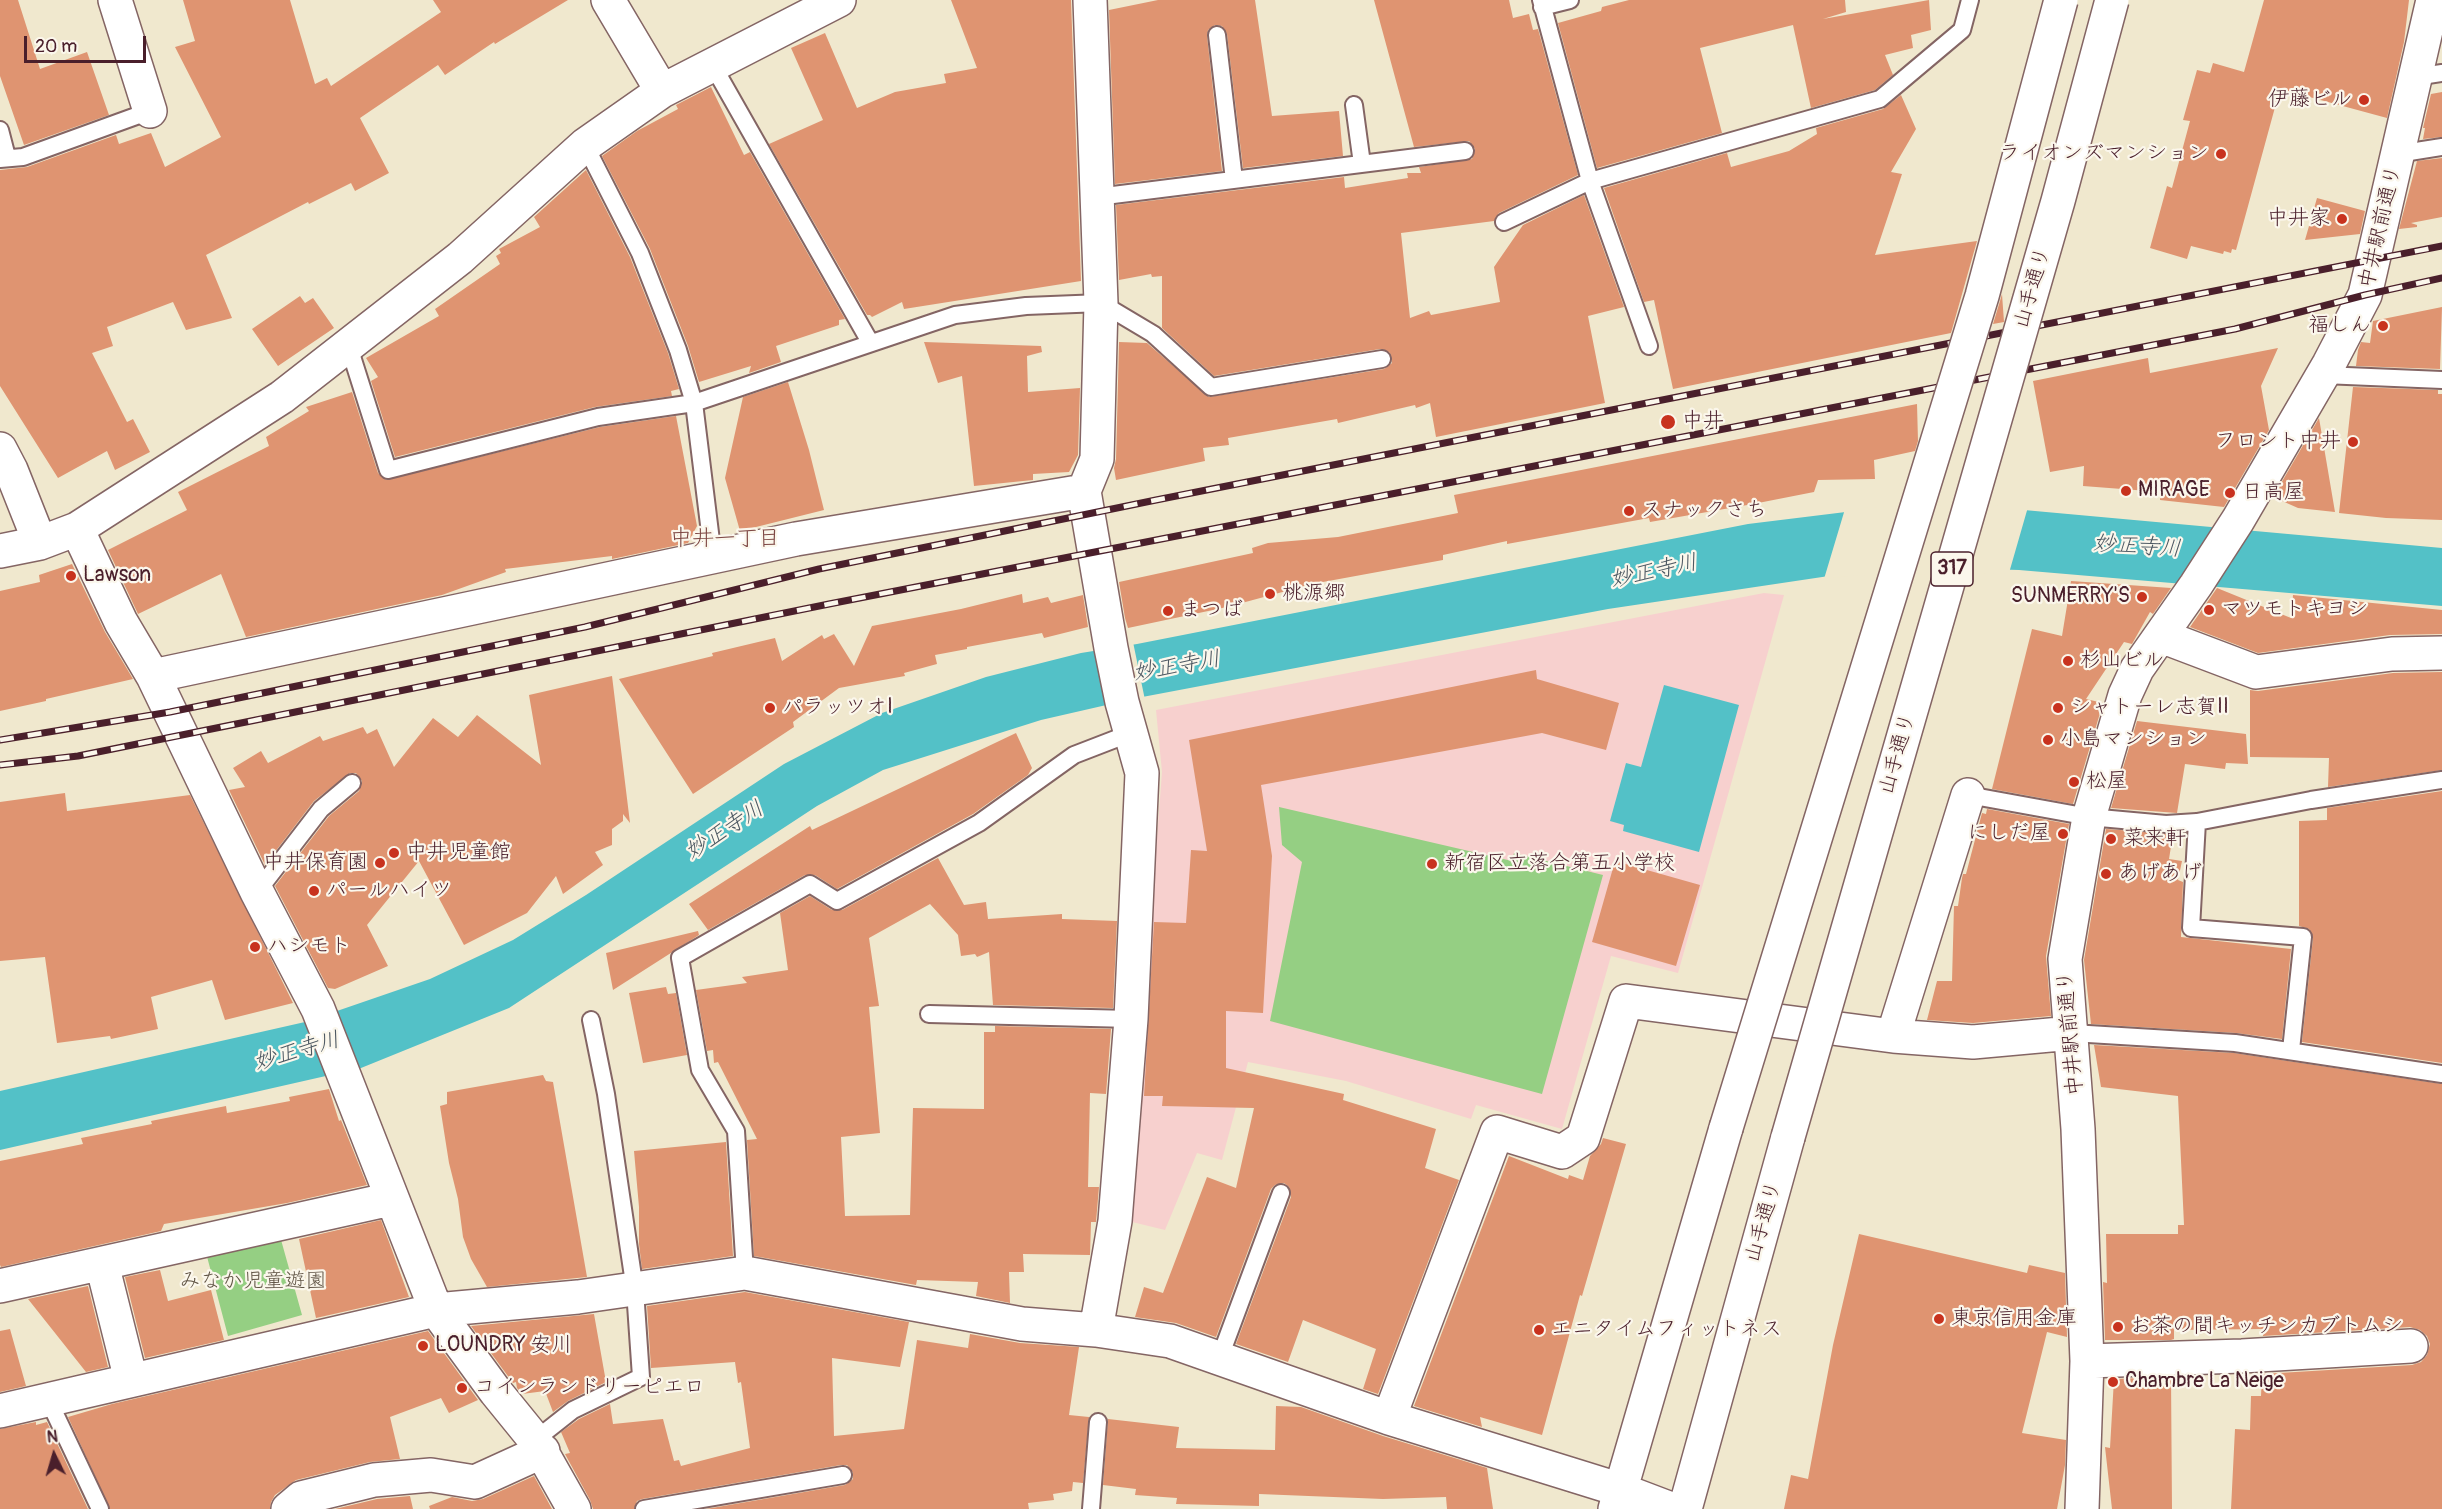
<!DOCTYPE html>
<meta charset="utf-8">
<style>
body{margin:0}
#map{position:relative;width:2442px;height:1509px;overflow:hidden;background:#f0e8ce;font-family:Pangolin,sans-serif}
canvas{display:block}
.north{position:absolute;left:24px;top:1425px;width:60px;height:60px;-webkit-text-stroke:4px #fbf7ec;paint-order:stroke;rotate:355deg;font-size:16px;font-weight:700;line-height:24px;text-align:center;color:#4a1f2b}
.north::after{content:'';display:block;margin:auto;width:21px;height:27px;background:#4a1f2b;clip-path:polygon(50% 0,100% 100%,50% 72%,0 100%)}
.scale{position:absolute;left:24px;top:36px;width:122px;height:27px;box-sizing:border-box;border:3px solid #4a1f2b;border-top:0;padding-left:8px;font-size:18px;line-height:21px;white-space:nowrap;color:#4a1f2b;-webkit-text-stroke:4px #fbf7ec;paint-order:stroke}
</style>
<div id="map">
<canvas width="2442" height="1509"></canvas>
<div class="north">N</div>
<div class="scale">20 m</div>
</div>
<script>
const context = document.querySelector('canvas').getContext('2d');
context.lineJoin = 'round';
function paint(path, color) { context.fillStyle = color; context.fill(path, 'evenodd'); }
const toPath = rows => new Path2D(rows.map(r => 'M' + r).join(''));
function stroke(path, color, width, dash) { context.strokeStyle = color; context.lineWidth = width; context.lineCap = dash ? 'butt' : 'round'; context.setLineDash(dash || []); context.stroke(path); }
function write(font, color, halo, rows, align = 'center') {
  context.font = font + ' Pangolin,"Klee One",sans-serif'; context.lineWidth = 4.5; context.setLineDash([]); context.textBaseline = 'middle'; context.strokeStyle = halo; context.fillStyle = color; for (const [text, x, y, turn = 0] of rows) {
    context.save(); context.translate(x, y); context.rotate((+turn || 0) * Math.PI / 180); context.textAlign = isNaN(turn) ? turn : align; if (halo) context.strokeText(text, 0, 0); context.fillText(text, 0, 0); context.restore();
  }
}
const built = toPath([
 [1764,593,1784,595,1678,973,1611,956,1562,1129,1476,1105,1471,1119,1346,1081,1248,1062,1222,1160,1197,1153,1165,1230,1128,1221,1162,772,1156,710]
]);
const green = toPath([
 [1279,807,1512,861,1514,853,1603,875,1542,1094,1270,1021,1302,862,1282,845],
 [278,1229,302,1315,228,1336,205,1249]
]);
const water = toPath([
 [2002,508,2442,548,2442,606,2019,570,1987,569,1849,573,1608,609,1137,698,1041,720,883,770,817,806,509,1008,361,1068,0,1150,0,1091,305,1022,430,979,513,940,586,895,784,764,882,713,986,677,1081,653,1137,644,1748,524,1862,510],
 [1664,685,1739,705,1699,852,1623,831,1624,825,1610,821,1626,763,1641,767]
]);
const pier = toPath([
 [2002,505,2028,507,2009,573,1849,576,1824,579,1845,509,1897,506],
 [1133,642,1145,700,1110,707,1098,647]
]);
const building = toPath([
 [0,0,18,0,40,69,87,52,109,115,24,145,0,76],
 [183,0,290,0,315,84,327,78,331,86,441,12,433,0,568,0,495,44,494,42,445,75,438,65,360,118,389,173,355,191,351,183,309,204,308,202,206,255,232,318,186,330,173,302,107,327,113,346,92,353,127,422,133,419,150,452,115,470,107,451,58,478,0,386,0,170,27,167,116,135,119,144,151,133,165,167,221,137,175,47,195,41],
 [951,0,1071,0,1081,281,904,309,902,302,872,317,870,315,867,315,769,144,823,120,791,48,825,33,857,108,895,92,946,83,944,74,977,68],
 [1158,0,1255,0,1272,116,1339,111,1343,156,1243,168,1227,34,1222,26,1215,25,1208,30,1207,36,1222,171,1115,184,1109,10],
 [1374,0,1509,0,1513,18,1529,14,1533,30,1538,29,1578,175,1499,213,1494,221,1401,233,1410,318,1429,311,1431,315,1500,302,1494,267,1523,225,1584,195,1624,307,1588,316,1605,403,1436,437,1430,403,1416,408,1415,405,1338,423,1337,419,1228,438,1229,445,1203,448,1205,461,1116,480,1114,468,1116,459,1119,342,1147,343,1209,397,1384,369,1392,363,1390,353,1380,349,1214,376,1162,328,1162,276,1152,277,1151,274,1119,280,1116,205,1344,177,1345,188,1408,178,1407,173,1421,173,1419,167,1472,159,1475,149,1469,141,1414,147],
 [1629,0,1845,0,1846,12,1823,19,1929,0,1931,30,1911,35,1913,48,1885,55,1893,75,1875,90,1811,108,1793,25,1700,48,1722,133,1597,168,1558,23,1601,11,1602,7],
 [2264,0,2409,0,2404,42,2387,118,2280,89,2236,250,2232,249,2231,253,2224,251,2223,254,2191,246,2187,259,2150,248,2167,186,2172,188,2190,121,2183,120,2197,70,2210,73,2213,63,2244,72],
 [711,87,744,155,750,152,845,319,839,320,839,325,776,346,781,362,749,373,751,366,699,382,688,346,650,249,602,156,637,131,678,109,676,105],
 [2442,92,2442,137,2423,139,2425,128,2423,128,2431,94],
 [1901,95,1916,129,1891,172,1902,174,1875,255,1977,241,1951,333,1673,389,1654,300,1644,302,1604,188,1727,153,1731,167,1789,151,1817,134,1816,128,1883,109],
 [2442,158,2442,217,2411,223,2417,225,2417,227,2399,229,2417,161],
 [586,170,630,257,668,353,679,389,671,391,672,396,595,407,395,457,371,381,378,377,366,358,439,316,435,309,500,264,496,256,501,253,499,249,540,227,534,217],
 [2317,198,2365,211,2360,234,2305,240],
 [2002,294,2004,322,1993,324,2000,301],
 [300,296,305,303,313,298,334,328,278,366,252,329],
 [2442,307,2440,369,2356,366,2358,350,2361,342,2370,343,2373,321],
 [924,342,1041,346,1042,352,1027,356,1028,392,1080,388,1078,455,1069,472,1033,474,1033,480,974,486,962,376,938,383],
 [2278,348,2261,386,2269,430,2224,507,2160,500,2161,492,2083,486,2084,466,2050,472,2033,381,2148,358,2150,373],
 [788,382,809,450,824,510,740,531,725,478,743,397],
 [2353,387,2438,390,2438,394,2442,394,2442,520,2386,518,2339,513],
 [352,392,378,473,386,480,600,427,676,416,697,526,688,543,612,559,612,556,505,569,506,572,442,595,246,637,221,574,138,614,108,550,187,510,178,492,269,446,266,437,309,411,306,407],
 [1917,404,1918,441,1915,451,1874,460,1875,479,1818,480,1814,492,1753,504,1650,522,1649,518,1507,544,1507,541,1443,555,1443,560,1312,584,1227,607,1128,628,1125,618,1119,582,1253,553,1252,548,1268,543,1338,537,1458,513,1454,495],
 [2319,418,2335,512,2298,508,2273,497],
 [72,564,105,632,133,679,46,699,46,701,0,711,0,591,40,582,39,575],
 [2071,581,2171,588,2153,614,2150,612,2132,644,2124,642,2086,699,2103,703,2073,804,1992,789,2032,629,2062,636],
 [2217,588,2291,618,2293,595,2442,610,2442,634,2390,635,2258,653,2190,627],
 [1022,594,1023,603,1048,597,1051,603,1083,595,1088,627,1044,638,1042,633,967,647,967,649,935,655,937,664,904,673,905,676,839,688,793,722,794,727,693,794,619,679,713,656,712,653,775,638,782,661,822,635,824,639,834,634,854,666,872,626,961,609],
 [1536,670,1537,679,1619,703,1606,750,1542,733,1261,785,1272,856,1263,1013,1226,1011,1226,1068,1344,1094,1343,1100,1436,1129,1425,1168,1459,1180,1378,1394,1363,1389,1376,1349,1303,1320,1288,1362,1236,1344,1291,1197,1289,1187,1284,1183,1275,1185,1271,1189,1216,1337,1176,1323,1135,1317,1144,1287,1163,1293,1207,1177,1236,1188,1254,1108,1162,1106,1163,1096,1144,1096,1154,922,1186,923,1191,850,1207,851,1189,740],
 [2442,672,2442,770,2328,787,2329,758,2250,757,2250,690,2258,691,2393,673],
 [612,676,630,823,623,814,623,821,612,829,612,845,595,852,603,865,563,894,556,876,527,913,464,945,419,861,367,925,388,966,335,989,328,988,275,886,329,816,359,791,362,781,356,773,350,773,314,801,265,865,229,790,245,787,233,768,261,751,268,763,320,736,323,741,363,727,367,734,377,729,394,767,433,718,458,737,477,715,541,765,529,695],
 [2137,721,2246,734,2248,764,2226,763,2225,769,2185,764,2177,813,2111,808],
 [1016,733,1032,768,1028,775,973,814,837,889,815,875,805,875,708,930,689,904,810,826,812,830],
 [2442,791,2442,1063,2302,1042,2313,938,2309,929,2299,926,2299,821,2327,820,2327,808],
 [65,793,67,811,190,795,293,1003,225,1020,212,980,151,997,158,1029,111,1039,110,1036,57,1043,45,957,0,961,0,802],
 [1987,809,2069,824,2046,956,2051,1016,1973,1023,1927,1020,1937,981,1952,981,1954,906,1958,906,1962,878,1963,874,1966,874,1982,813,1986,814],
 [2106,829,2173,834,2169,859,2182,861,2178,880,2183,882,2181,937,2291,949,2282,1039,2236,1033,2091,1024,2084,960],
 [938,858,964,905,986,902,988,919,1062,914,1062,919,1117,921,1113,1008,993,1005,989,952,977,957,975,954,961,956,958,935,930,904,869,938,879,1006,869,1007,880,1133,841,1137,845,1216,910,1215,913,1108,984,1109,984,1032,995,1032,995,1026,1111,1029,1106,1094,1090,1093,1088,1187,1099,1187,1096,1222,1091,1222,1090,1255,1023,1254,1024,1272,1009,1272,1010,1303,976,1296,978,1282,917,1280,916,1285,754,1256,747,1140,757,1139,718,1062,714,1063,713,1050,707,1051,696,990,747,983,742,977,788,970,780,913,810,896,832,910,842,910],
 [1615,861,1700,885,1676,966,1592,942],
 [698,931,699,935,613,990,606,953],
 [666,987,668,994,676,993,687,1055,643,1063,629,993],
 [2094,1045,2234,1053,2442,1084,2442,1509,2231,1509,2235,1429,2250,1430,2251,1396,2261,1396,2262,1374,2412,1365,2421,1362,2427,1355,2430,1344,2427,1336,2420,1330,2410,1327,2263,1336,2263,1329,2174,1330,2174,1339,2171,1340,2105,1340,2103,1282,2107,1283,2106,1234,2178,1234,2178,1225,2184,1225,2178,1096,2101,1087],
 [543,1075,546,1081,553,1082,587,1277,487,1287,471,1259,463,1237,458,1199,449,1163,440,1106,447,1104,447,1092],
 [329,1089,339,1121,341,1120,367,1185,287,1203,164,1224,161,1231,1,1267,0,1265,0,1161,83,1144,81,1138,152,1124,151,1121,226,1106,227,1113,290,1101,289,1097],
 [1603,1138,1626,1144,1582,1296,1580,1295,1542,1435,1480,1417,1482,1427,1414,1406,1509,1156,1568,1179,1569,1175,1583,1180,1590,1156,1601,1144],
 [726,1142,733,1256,642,1269,639,1244,639,1207,634,1151],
 [381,1220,409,1297,316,1318,299,1239],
 [1859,1234,2027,1273,2029,1265,2065,1273,2067,1337,2047,1332,2022,1433,2066,1440,2065,1465,2057,1509,1784,1509,1791,1475,1808,1479,1833,1345],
 [160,1270,168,1301,211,1290,224,1340,145,1358,125,1277],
 [88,1286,108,1367,86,1372,28,1299],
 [745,1292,909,1322,900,1367,832,1358,834,1436,904,1429,917,1340,968,1348,970,1334,1020,1343,1079,1347,1069,1415,1089,1417,1083,1483,1073,1482,1072,1491,1053,1494,1054,1500,1028,1503,1029,1509,706,1509,845,1485,853,1479,853,1473,847,1465,841,1465,642,1499,637,1501,634,1509,593,1509,590,1500,565,1454,570,1453,561,1432,579,1419,610,1404,613,1424,663,1419,674,1461,679,1460,681,1466,750,1448,741,1382,738,1383,735,1362,651,1368,647,1306],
 [594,1314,606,1382,568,1401,553,1412,545,1391,522,1394,517,1388,516,1382,513,1383,471,1326],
 [10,1329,26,1386,0,1392,0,1331],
 [428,1331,478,1400,449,1413,441,1398,390,1417,400,1459,370,1462,296,1480,275,1495,271,1502,270,1509,110,1509,68,1417,112,1404],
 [2171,1377,2172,1509,2112,1509,2105,1447,2110,1448,2114,1379],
 [1276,1406,1301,1407,1383,1436,1487,1468,1493,1509,1447,1509,1446,1497,1383,1499,1259,1494,1259,1506,1176,1504,1177,1498,1135,1495,1136,1489,1103,1485,1108,1419,1179,1427,1176,1448,1275,1450],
 [36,1422,36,1425,47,1422,88,1509,0,1509,0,1429],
 [534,1476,552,1509,430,1509,429,1506,452,1497,472,1501,483,1499],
 [410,1496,413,1509,335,1509,377,1499]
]);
const lane = toPath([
 [1541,0,1590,181,1649,346],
 [1542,7,1570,0],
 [1217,35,1234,180],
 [712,64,870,342],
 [2415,77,2442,73],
 [1354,105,1362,164],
 [0,130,7,157],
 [585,145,640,253,678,350,694,403,713,557],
 [2397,154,2442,147],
 [0,159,23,157,150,111],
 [1097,197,1465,151],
 [1504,222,1590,181,1880,99,1962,30,1970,0],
 [349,347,388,470,598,417,694,403,955,315,1026,306,1101,303,1153,334,1211,387,1382,359],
 [2323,375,2442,380],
 [1968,795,2089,817,2166,824,2197,822,2311,800,2442,780],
 [2197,822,2191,928,2303,937,2291,1050],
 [257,892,321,809,352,783],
 [929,1014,1131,1019],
 [2072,1033,2235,1043,2442,1074],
 [745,1273,736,1131,700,1070,680,958,810,884,837,901,979,823,1074,755,1131,733],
 [1220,1357,1281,1193],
 [48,1399,100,1509],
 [535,1440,573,1410,641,1377,635,1290,606,1094,591,1020],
 [644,1509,843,1475],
 [1091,1509,1098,1422]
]);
const street = toPath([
 [115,0,150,111],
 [608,0,662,91],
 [1090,0,1101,303,1097,459,1084,491,1111,648,1122,702,1142,773,1131,1019,1115,1221,1096,1330],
 [0,449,11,470,40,543],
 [77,529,121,622,153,676,257,892,318,1009,436,1310,496,1392,535,1440,574,1509],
 [0,551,40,543,77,529,282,397,460,258,585,145,662,91,839,0],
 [2161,636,2256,672,2392,654,2442,653],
 [153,676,796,539,1084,491],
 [1893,1036,1968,795],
 [102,1264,131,1380],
 [0,1286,391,1199],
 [2087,1361,2242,1356,2411,1346],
 [0,1411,436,1310,578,1297,745,1273,1022,1324,1096,1330,1170,1341,1389,1418,1621,1490],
 [1389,1418,1497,1132,1562,1152,1583,1138,1626,1001,1893,1036,1973,1042,2072,1033],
 [288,1509,301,1498,374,1480,431,1475,475,1482,543,1451],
 [2082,1509,2087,1361,2078,1129,2065,959,2089,817,2125,695,2137,669,2196,585,2238,520,2329,364,2365,295,2433,0]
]);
const primary = toPath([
 [1621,1490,1671,1509],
 [1615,1509,1726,1128],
 [1685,1509,1788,1137]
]);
const rail = toPath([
 [0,740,170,712,585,627,819,569,1156,500,2442,246],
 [0,765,78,756,829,604,2235,329,2365,295,2442,278]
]);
const primaryBridge = toPath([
 [1726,1128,1982,296,2061,0],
 [1788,1137,2058,201,2112,0]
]);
const markers = [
 [2364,100,6,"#c8321e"],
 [2221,154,6,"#c8321e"],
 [2342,219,6,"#c8321e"],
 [2383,326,6,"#c8321e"],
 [1668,422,8,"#c8321e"],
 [2353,442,6,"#c8321e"],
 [2126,491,6,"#c8321e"],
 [2230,493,6,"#c8321e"],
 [1629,511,6,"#c8321e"],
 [71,576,6,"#c8321e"],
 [1270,594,6,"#c8321e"],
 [2142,597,6,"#c8321e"],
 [2209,610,6,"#c8321e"],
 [1168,611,6,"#c8321e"],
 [2068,661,6,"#c8321e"],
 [770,708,6,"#c8321e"],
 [2058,708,6,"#c8321e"],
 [2048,740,6,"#c8321e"],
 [2074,782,6,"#c8321e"],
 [2063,834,6,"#c8321e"],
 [2111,839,6,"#c8321e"],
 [394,853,6,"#c8321e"],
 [380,863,6,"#c8321e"],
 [1432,864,6,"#c8321e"],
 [2106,874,6,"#c8321e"],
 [314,891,6,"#c8321e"],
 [255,947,6,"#c8321e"],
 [1939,1319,6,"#c8321e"],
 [2118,1327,6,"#c8321e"],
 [1539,1330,6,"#c8321e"],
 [423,1346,6,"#c8321e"],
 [2113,1382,6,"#c8321e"],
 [462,1388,6,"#c8321e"]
];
const shields = [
 [1952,569,42]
];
const shieldNames = [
 ["317",1952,569]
];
const poiNames = [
 ["伊藤ビル",2352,100,"right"],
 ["ライオンズマンション",2209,154,"right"],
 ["中井家",2330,219,"right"],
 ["福しん",2371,326,"right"],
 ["中井",1682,422],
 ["フロント中井",2341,442,"right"],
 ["MIRAGE",2138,491],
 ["日高屋",2242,493],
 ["スナックさち",1641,511],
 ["Lawson",83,576],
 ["桃源郷",1282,594],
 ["SUNMERRY'S",2130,597,"right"],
 ["マツモトキヨシ",2221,610],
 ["まつば",1180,611],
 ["杉山ビル",2080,661],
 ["パラッツオI",782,708],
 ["シャトーレ志賀II",2070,708],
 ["小島マンション",2060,740],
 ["松屋",2086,782],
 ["にしだ屋",2051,834,"right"],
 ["菜来軒",2123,839],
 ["中井児童館",406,853],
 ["中井保育園",368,863,"right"],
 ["新宿区立落合第五小学校",1444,864],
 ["あげあげ",2118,874],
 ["パールハイツ",326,891],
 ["ハシモト",267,947],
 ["東京信用金庫",1951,1319],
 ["お茶の間キッチンカブトムシ",2130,1327],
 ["エニタイムフィットネス",1551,1330],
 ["LOUNDRY 安川",435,1346],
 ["Chambre La Neige",2125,1382],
 ["コインランドリーピエロ",474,1388]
];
const streetNames = [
 ["中井駅前通り",2381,227,-77],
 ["山手通り",2033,288,-74],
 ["山手通り",1898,754,-74],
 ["中井駅前通り",2071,1033,-95],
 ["山手通り",1764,1222,-74]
];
const parkNames = [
 ["みなか児童遊園",253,1282]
];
const neighbourhoodNames = [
 ["中井一丁目",725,539]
];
const waterNames = [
 ["妙正寺川",2137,547,4],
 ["妙正寺川",1654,572,-12],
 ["妙正寺川",1177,667,-10],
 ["妙正寺川",725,831,-33],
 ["妙正寺川",297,1052,-16]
];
paint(built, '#f7d0ce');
paint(green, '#95cf83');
paint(water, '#53c1c7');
paint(pier, '#f0e8ce');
paint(building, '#df9471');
stroke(lane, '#846564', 20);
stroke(street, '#846564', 36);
stroke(primary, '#846564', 36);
stroke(lane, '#fff', 16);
stroke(street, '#fff', 33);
stroke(primary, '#fff', 33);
stroke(rail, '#4a1f2b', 7);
stroke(rail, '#fbf7ec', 4.5, [14]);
stroke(primaryBridge, '#846564', 36, []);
stroke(primaryBridge, '#fff', 33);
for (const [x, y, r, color] of markers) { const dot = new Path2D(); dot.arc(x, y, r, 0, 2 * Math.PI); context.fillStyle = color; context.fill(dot); stroke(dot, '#fbf7ec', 2); }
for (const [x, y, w] of shields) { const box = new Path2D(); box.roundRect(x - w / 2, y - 17, w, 34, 4.5); context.fillStyle = '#fbf7ec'; context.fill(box); stroke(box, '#4a1f2b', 1.5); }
write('bold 20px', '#4a1f2b', null, shieldNames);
write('21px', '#4a1f2b', '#fbf7ec', poiNames, 'left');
write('21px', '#4a1f2b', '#fbf7ec', streetNames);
write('21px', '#605445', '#fbf7ec', parkNames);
write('22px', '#7e4844', '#fbf7ec', neighbourhoodNames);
write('italic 22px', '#4d5862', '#fbf7ec', waterNames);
</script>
